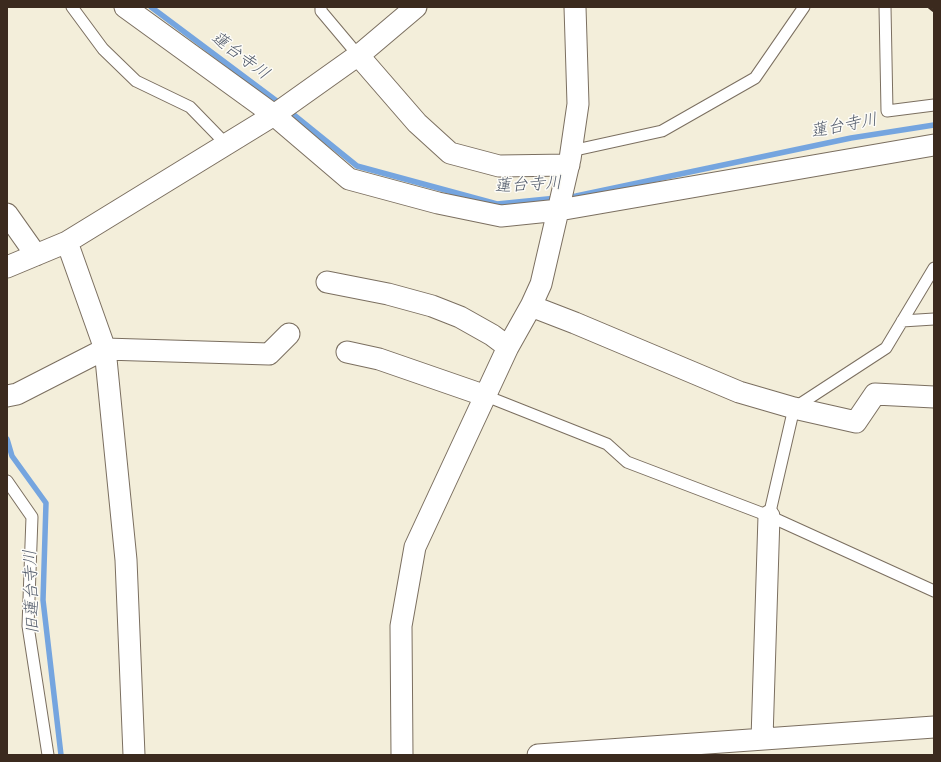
<!DOCTYPE html>
<meta charset="utf-8">
<style>
body{margin:0}
#map{position:relative;width:941px;height:762px;overflow:hidden;background:#f3eeda;font-family:Caveat,sans-serif}
canvas{display:block}
.frame{position:absolute;inset:0;border:8px solid #3b2a1e;pointer-events:none}
</style>
<div id="map">
<canvas width="941" height="762"></canvas>
<div class="frame"></div>
</div>
<script>
const context = document.querySelector('canvas').getContext('2d');
context.lineJoin = 'round';
const toPath = rows => new Path2D(rows.map(r => 'M' + r).join(''));
function stroke(path, color, width, dash) { context.strokeStyle = color; context.lineWidth = width; context.lineCap = dash ? 'butt' : 'round'; context.setLineDash(dash || []); context.stroke(path); }
function write(font, color, halo, rows, align = 'center') {
  context.font = font + ' Caveat,"Klee One",sans-serif'; context.lineWidth = 3; context.setLineDash([]); context.textBaseline = 'middle'; context.strokeStyle = halo; context.fillStyle = color; for (const [text, x, y, turn = 0] of rows) {
    context.save(); context.translate(x, y); context.rotate((+turn || 0) * Math.PI / 180); context.textAlign = isNaN(turn) ? turn : align; if (halo) context.strokeText(text, 0, 0); context.fillText(text, 0, 0); context.restore();
  }
}
const stream = toPath([
 [151,7,282,105],
 [289,111,357,166,497,204,557,198],
 [565,197,576,196,851,138,934,125],
 [7,439,12,456,46,503,43,600,61,755]
]);
const lane = toPath([
 [72,7,103,49,136,81,190,107,226,144],
 [321,7,321,11,358,55],
 [885,7,887,111,934,105],
 [571,151,662,131,755,78,804,7],
 [902,321,934,319],
 [486,396,607,444,627,462,769,516,934,591],
 [7,481,32,517,28,626,48,755],
 [769,516,794,408,886,348,934,268]
]);
const street = toPath([
 [125,7,274,115,349,179,438,203,501,216,559,210,934,145],
 [358,55,417,123,450,153,499,166,569,165],
 [7,214,36,255],
 [67,242,105,349,126,560,134,755],
 [7,267,67,242,274,115,364,51,416,7],
 [327,282,388,294,432,306,460,317,492,335,508,347],
 [531,306,575,323,739,392,794,408,856,422,875,394,934,397],
 [347,352,379,359,486,396],
 [7,396,17,394,105,349,269,354,289,334],
 [762,739,769,516],
 [402,755,401,626,415,547,508,347,531,306,541,284,570,159,578,104,575,7],
 [538,755,934,727]
]);
const rail = toPath([
 [929,7,934,11]
]);
const waterNames = [
 ["蓮台寺川",240,56,37],
 ["蓮台寺川",844,126,-11],
 ["蓮台寺川",528,185,-3],
 ["旧蓮台寺川",32,592,-92]
];
stroke(stream, '#75a5df', 5.5);
stroke(lane, '#7b6f60', 13);
stroke(street, '#7b6f60', 23);
stroke(lane, '#fff', 11);
stroke(street, '#fff', 21);
stroke(rail, '#3b2a1e', 3, [6, 3]);
write('italic 17px', '#525b6b', '#fdfcf7', waterNames);
</script>
